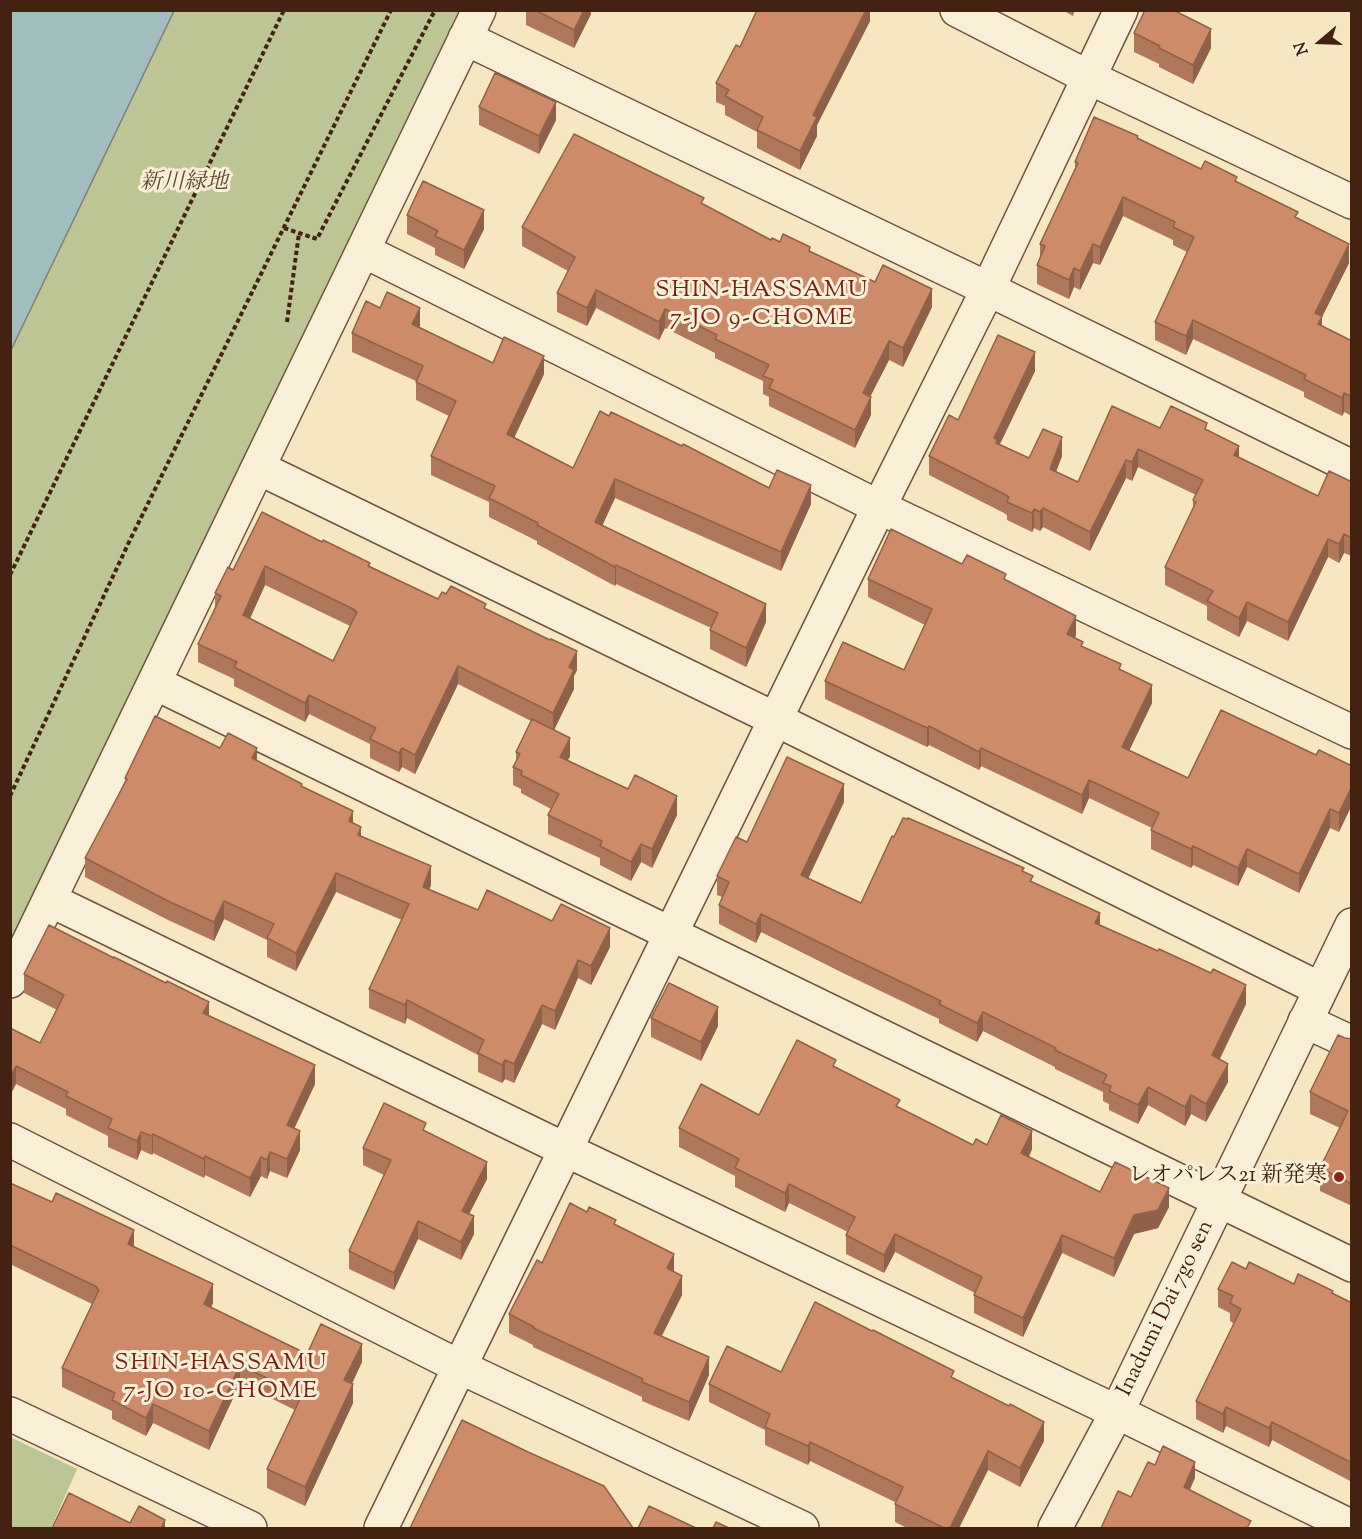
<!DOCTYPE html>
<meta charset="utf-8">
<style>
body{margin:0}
#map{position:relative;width:1362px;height:1539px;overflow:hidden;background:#f6e7c1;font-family:"Sorts Mill Goudy",serif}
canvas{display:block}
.frame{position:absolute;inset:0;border:12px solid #432212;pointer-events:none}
.north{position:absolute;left:1290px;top:12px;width:60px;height:60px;-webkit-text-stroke:4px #f9efd7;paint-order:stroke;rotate:251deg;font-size:16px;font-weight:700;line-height:24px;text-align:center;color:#432212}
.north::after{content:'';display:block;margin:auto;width:21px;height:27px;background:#432212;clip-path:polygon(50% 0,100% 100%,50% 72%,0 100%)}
</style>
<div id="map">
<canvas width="1362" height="1539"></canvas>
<div class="frame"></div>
<div class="north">N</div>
</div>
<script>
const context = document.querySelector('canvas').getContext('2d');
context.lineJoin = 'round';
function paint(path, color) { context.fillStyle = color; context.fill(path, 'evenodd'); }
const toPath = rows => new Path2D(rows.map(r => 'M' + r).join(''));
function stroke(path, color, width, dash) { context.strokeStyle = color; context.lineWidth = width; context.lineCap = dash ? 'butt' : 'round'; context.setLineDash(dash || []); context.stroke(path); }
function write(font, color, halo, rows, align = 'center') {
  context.font = font + ' "Sorts Mill Goudy","Noto Serif JP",serif'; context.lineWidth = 6; context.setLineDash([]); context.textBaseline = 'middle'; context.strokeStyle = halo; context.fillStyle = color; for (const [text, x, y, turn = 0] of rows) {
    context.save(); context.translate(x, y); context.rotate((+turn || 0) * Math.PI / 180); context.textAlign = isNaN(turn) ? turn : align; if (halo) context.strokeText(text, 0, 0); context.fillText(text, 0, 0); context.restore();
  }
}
const green = toPath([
 [11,11,462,11,11,942],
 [10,1437,77,1469,51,1528,11,1528]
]);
const water = toPath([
 [11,10,174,11,11,350,10,11,11,10]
]);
const path = toPath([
 [284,228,317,239,435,10],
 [287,322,299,233],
 [10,575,284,10],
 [10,796,130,540,391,10]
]);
const minor = toPath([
 [957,10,1088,77,1352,202],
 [465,38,988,289,1352,467],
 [364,251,879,507,1352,732],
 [259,468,775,719,1320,989],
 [155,683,1352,1265],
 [50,900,566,1150,1117,1412,1352,1527],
 [10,981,479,10],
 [1305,1021,1352,1043],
 [10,1140,460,1367,802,1528],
 [10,1414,250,1528],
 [381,1528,879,507,988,289,1121,10]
]);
const tertiary = toPath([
 [1055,1528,1117,1412,1352,925]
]);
const wall = toPath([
 [526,10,591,10,591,14,574,48,526,25],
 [870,10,870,21,817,125,817,136,800,170,757,148,757,132,725,115,725,106,716,102,716,83,740,47],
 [1062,10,1075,10,1073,16],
 [1134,33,1211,48,1193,84,1159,67,1159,64,1134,52],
 [479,107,556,120,539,154,479,125],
 [1138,138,1201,169,1237,182,1298,218,1349,263,1322,317,1322,326,1352,341,1352,416,1344,412,1342,416,1304,397,1304,392,1193,339,1186,355,1155,340,1155,322,1187,252,1173,245,1173,240,1123,216,1100,265,1093,263,1080,290,1074,287,1069,299,1037,284,1037,265,1040,258,1040,244,1075,168,1075,162],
 [704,205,771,240,810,251,875,282,932,307,903,367,889,360,870,396,871,415,855,448,769,406,769,397,763,394,763,381,715,358,715,353,665,328,659,340,596,308,587,326,557,312,557,293,568,271,522,246,522,227],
 [407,215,484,229,464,269,435,255,435,248,407,234],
 [380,308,493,363,544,374,514,438,573,468,769,488,811,504,781,571,615,498,602,526,766,622,746,667,710,649,710,630,711,628,616,584,615,586,537,544,537,541,489,517,489,502,431,475,431,456,449,416,416,400,416,381,352,352,352,333],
 [1035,371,1000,444,1029,458,1062,456,1056,472,1078,482,1160,428,1207,430,1239,457,1318,496,1352,482,1352,556,1344,553,1339,563,1328,557,1288,641,1247,621,1239,637,1207,620,1207,606,1165,585,1165,567,1193,509,1193,500,1196,495,1138,467,1132,481,1126,478,1090,551,1043,527,1040,531,1034,528,1032,532,1007,520,1007,515,1004,513,929,475,929,456,958,420],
 [262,512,370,566,438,599,446,594,486,609,577,670,574,676,574,689,554,730,570,756,568,760,677,815,652,868,641,862,631,881,600,865,600,858,548,834,548,815,551,809,521,793,521,789,513,785,513,767,516,762,516,752,531,721,458,684,415,774,402,767,399,772,370,758,370,744,309,714,305,722,234,686,234,679,198,662,198,644,215,608,215,593,233,570],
 [265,585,350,626,333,661,250,618],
 [962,564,1006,580,1076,635,1075,637,1083,647,1121,670,1152,703,1129,750,1188,778,1316,755,1352,766,1339,832,1330,828,1299,893,1247,867,1238,886,1193,865,1191,868,1151,849,1151,830,1152,828,1089,798,1082,814,981,766,979,770,929,745,927,747,825,699,825,681,904,670,925,625,868,597,868,579],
 [257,761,302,786,353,823,361,837,431,885,429,890,478,910,610,947,591,985,578,978,555,1030,542,1024,514,1083,505,1079,502,1083,478,1072,478,1055,407,1018,405,1024,369,1008,369,989,402,920,336,892,296,971,267,957,267,940,224,919,214,941,168,920,85,877,85,858,125,783,125,778],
 [844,802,808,878,861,903,894,837,1024,872,1033,882,1100,925,1246,1004,1220,1059,1228,1082,1206,1122,1191,1114,1185,1126,1148,1105,1138,1124,1109,1110,1109,1104,1103,1101,1103,1092,1055,1069,1055,1067,983,1031,977,1042,939,1023,939,1019,845,974,761,932,756,943,719,924,719,905,722,897,717,895,717,876,747,842],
 [24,974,209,1016,315,1084,294,1129,300,1150,287,1178,270,1171,267,1179,261,1176,250,1197,205,1175,204,1178,153,1153,152,1155,141,1150,137,1160,108,1147,108,1136,66,1115,66,1109,16,1084,10,1028,40,1043,57,1010,24,993],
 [651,1018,718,1026,701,1061,651,1037],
 [1345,1038,1352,1039,1352,1206,1320,1191,1320,1168,1340,1128,1310,1114,1310,1092],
 [836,1067,900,1108,973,1145,987,1145,1032,1149,1029,1157,1100,1192,1169,1207,1158,1228,1134,1234,1114,1277,1062,1253,1023,1337,974,1313,974,1295,975,1293,895,1252,884,1273,846,1254,846,1235,848,1232,789,1203,785,1212,735,1187,735,1176,679,1147,679,1128,759,1115],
 [426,1132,487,1179,469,1214,474,1234,461,1260,418,1239,394,1290,349,1269,349,1251,384,1175,363,1165,363,1148],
 [10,1183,134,1247,213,1303,211,1307,307,1354,362,1362,352,1384,353,1403,305,1506,267,1488,267,1469,295,1410,240,1383,209,1450,153,1423,146,1436,112,1419,112,1411,62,1387,62,1368,92,1304,10,1264],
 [616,1226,674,1272,682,1295,662,1336,709,1375,689,1421,642,1401,642,1397,533,1347,533,1345,509,1333,509,1314,542,1263],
 [1246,1269,1294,1284,1333,1294,1352,1303,1352,1482,1272,1440,1269,1447,1226,1426,1223,1433,1196,1419,1196,1401,1234,1324,1230,1321,1230,1313,1218,1307,1218,1289],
 [781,1372,954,1378,1044,1441,1020,1487,988,1470,959,1528,907,1528,895,1522,895,1502,810,1461,808,1465,765,1445,765,1430,709,1402,709,1384]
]);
const shadedWall = toPath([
 [584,10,591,10,591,14,574,48,574,30],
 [866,10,870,10,870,21,817,125,817,136,800,170,800,151,813,115],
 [1211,29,1211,48,1193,84,1193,65],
 [556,102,556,120,539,154,539,136],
 [1123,197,1123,216,1100,265,1100,247],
 [484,210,484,229,464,269,464,250],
 [1093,244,1093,263,1080,290,1080,271],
 [1349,244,1349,263,1322,317,1322,335,1315,313],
 [1074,268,1074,287,1069,299,1069,280],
 [932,289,932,307,903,367,903,348],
 [596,290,596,308,587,326,587,308],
 [420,308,420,326,412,343,412,324],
 [665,309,665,328,659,340,659,322],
 [1193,320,1193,339,1186,355,1186,336],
 [889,341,889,360,863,411,863,393],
 [1035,352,1035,371,997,450,994,438],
 [544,356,544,374,507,453,507,434],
 [1344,393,1344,412,1342,416,1342,398],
 [871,397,871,415,855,448,855,430],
 [1062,437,1062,456,1050,487,1050,469],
 [1239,446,1239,465,1234,455],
 [1138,449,1138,467,1132,481,1132,462],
 [1126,460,1126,478,1090,551,1090,532],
 [615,479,615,498,595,541,595,522],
 [811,485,811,504,781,571,781,552],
 [1043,508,1043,527,1040,531,1040,512],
 [1034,509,1034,528,1032,532,1032,513],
 [1344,534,1344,553,1339,563,1339,544],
 [1328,539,1328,557,1288,641,1288,622],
 [616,565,616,584,615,586,615,567],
 [265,566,265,585,243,634,243,615],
 [1247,602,1247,621,1239,637,1239,618],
 [766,604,766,622,746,667,746,648],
 [1076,616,1076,635,1067,652,1067,634],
 [577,651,577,670,574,676,574,689,553,732,553,713,569,667],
 [458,666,458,684,415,774,415,755],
 [1152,685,1152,703,1122,766,1122,747],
 [309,695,309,714,305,722,305,703],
 [929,726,929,745,927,747,927,728],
 [570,738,570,756,560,775,560,757],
 [257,748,257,767,252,758],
 [402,748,402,767,399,772,399,753],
 [981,748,981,766,979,770,979,752],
 [1089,780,1089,798,1082,814,1082,795],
 [844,784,844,802,801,894,801,875],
 [1352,786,1352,805,1339,832,1339,813],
 [677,796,677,815,652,868,652,849],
 [1330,809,1330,828,1299,893,1299,874],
 [353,811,353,830,349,821],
 [361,827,361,846,358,835],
 [641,844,641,862,631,881,631,862],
 [1193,846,1193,865,1191,868,1191,849],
 [1247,849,1247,867,1238,886,1238,868],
 [431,866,431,885,423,906,423,887],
 [336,873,336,892,296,971,296,953],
 [224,901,224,919,214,941,214,922],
 [1100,913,1100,931,1095,923],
 [761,914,761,932,756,943,756,924],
 [610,928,610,947,591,985,591,966],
 [578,960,578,978,555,1030,555,1011],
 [1246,985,1246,1004,1212,1074,1212,1055],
 [407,1000,407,1018,405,1024,405,1005],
 [209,1002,209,1021,203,1013],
 [542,1005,542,1024,514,1083,514,1064],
 [718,1007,718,1026,701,1061,701,1042],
 [983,1012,983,1031,977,1042,977,1023],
 [505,1060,505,1079,502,1083,502,1065],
 [1228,1064,1228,1082,1206,1122,1206,1104],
 [315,1065,315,1084,287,1144,287,1125],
 [16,1066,16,1084,10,1096,10,1077],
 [1148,1087,1148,1105,1138,1124,1138,1105],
 [1191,1095,1191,1114,1185,1126,1185,1107],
 [300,1131,300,1150,287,1178,287,1159],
 [1032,1131,1032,1149,1021,1172,1021,1153],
 [141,1132,141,1150,137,1160,137,1141],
 [153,1134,153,1153,152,1155,152,1136],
 [270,1152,270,1171,267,1179,267,1160],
 [205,1156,205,1175,204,1178,204,1159],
 [261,1157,261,1176,250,1197,250,1178],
 [487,1162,487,1179,462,1228,462,1211],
 [789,1184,789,1203,785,1212,785,1193],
 [1169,1188,1169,1207,1158,1228,1134,1234,1114,1277,1114,1258,1134,1215],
 [474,1216,474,1234,461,1260,461,1242],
 [418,1221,418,1239,394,1290,394,1273],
 [134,1230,134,1249,128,1244],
 [895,1234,895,1252,884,1273,884,1255],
 [1062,1235,1062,1253,1023,1337,1023,1318],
 [674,1254,674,1273,667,1268],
 [682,1276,682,1295,654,1351,654,1333],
 [213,1284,213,1303,204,1323,204,1304],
 [362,1344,362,1362,344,1399,344,1380],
 [709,1357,709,1375,689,1421,689,1402],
 [240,1365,240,1383,209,1450,209,1431],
 [353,1384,353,1403,305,1506,305,1487],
 [153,1404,153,1423,146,1436,146,1418],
 [1226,1407,1226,1426,1223,1433,1223,1414],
 [1044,1422,1044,1441,1020,1487,1020,1468],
 [1272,1422,1272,1440,1269,1447,1269,1428],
 [810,1442,810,1461,808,1465,808,1446],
 [988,1451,988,1470,959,1528,950,1528],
 [1195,1462,1195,1478,1184,1503,1184,1487],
 [165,1520,165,1528,161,1528]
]);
const building = toPath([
 [535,10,584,10,574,30,535,10],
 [757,10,866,10,813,115,817,117,800,151,757,130,763,117,725,96,729,90,716,83,736,45,740,47,757,10],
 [1145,10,1173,10,1211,29,1193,65,1159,48,1160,46,1134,33,1145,10],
 [495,73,556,102,539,136,479,107,495,73],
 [1094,117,1138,136,1137,138,1201,169,1205,161,1237,177,1235,181,1298,212,1295,217,1349,244,1315,313,1322,316,1318,324,1352,341,1352,397,1344,393,1342,398,1304,379,1306,375,1193,320,1186,336,1155,322,1194,237,1173,227,1175,222,1123,197,1100,247,1093,244,1080,271,1074,268,1069,280,1037,265,1045,246,1040,244,1078,163,1075,162,1094,117],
 [574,134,704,198,701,203,771,240,772,238,780,242,783,234,810,247,809,251,875,282,883,265,932,289,903,348,889,341,863,393,871,397,855,430,769,388,773,380,763,376,769,365,715,339,717,335,665,309,659,322,596,290,587,308,557,293,575,257,522,227,574,134],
 [423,181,484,210,464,250,435,236,438,231,407,215,423,181],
 [387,292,420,308,412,324,493,363,504,337,544,356,507,434,573,468,600,411,609,416,611,412,682,446,683,444,769,488,777,470,811,485,781,552,615,479,595,522,766,604,746,648,710,630,718,613,616,565,615,567,537,525,538,523,489,498,495,486,431,456,456,401,416,382,423,366,352,333,366,301,380,308,387,292],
 [998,335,1035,352,994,438,997,440,996,443,1029,458,1043,429,1062,437,1050,469,1078,482,1112,406,1160,428,1171,406,1207,423,1205,429,1239,446,1234,455,1318,496,1329,471,1352,482,1352,538,1344,534,1339,544,1328,539,1288,622,1247,602,1239,618,1207,601,1213,591,1165,567,1196,502,1193,500,1203,480,1138,449,1132,462,1126,460,1090,532,1043,508,1040,512,1034,509,1032,513,1007,502,1009,497,1004,494,929,456,949,415,958,420,998,335],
 [262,512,322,542,323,540,370,563,368,566,438,599,442,592,446,594,451,586,486,604,484,608,550,640,551,639,577,651,569,667,574,670,553,713,458,666,415,755,402,748,399,753,370,739,376,728,309,695,305,703,234,667,237,662,198,644,221,596,215,593,228,567,233,570,262,512],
 [265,566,355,610,354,611,357,612,333,661,243,615,265,566],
 [891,529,962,564,967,555,1006,574,1004,579,1076,616,1067,634,1083,642,1081,646,1121,664,1119,669,1152,685,1122,747,1188,778,1221,710,1316,755,1319,750,1352,766,1352,786,1339,813,1330,809,1299,874,1247,849,1238,868,1193,846,1191,849,1151,830,1159,813,1089,780,1082,795,981,748,979,752,929,726,927,728,825,681,843,642,904,670,932,609,868,579,891,529],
 [155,716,220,748,228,733,257,748,252,758,302,784,301,786,353,811,349,821,361,827,358,835,431,866,423,887,478,910,487,890,552,921,561,904,610,928,591,966,578,960,555,1011,542,1005,514,1064,505,1060,502,1065,478,1053,484,1040,407,1000,405,1005,369,989,409,904,336,873,296,953,267,938,274,924,224,901,214,922,168,901,85,858,127,779,125,778,155,716],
 [532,719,570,738,560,757,628,789,635,775,677,796,652,849,641,844,631,862,600,846,602,841,548,815,559,794,521,775,522,771,513,767,520,754,516,752,532,719],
 [787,757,844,784,801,875,861,903,892,836,894,837,903,818,908,819,908,818,1024,868,1022,871,1033,876,1030,881,1100,913,1095,923,1158,951,1159,949,1211,973,1213,969,1246,985,1212,1055,1228,1064,1206,1104,1191,1095,1185,1107,1148,1087,1138,1105,1109,1091,1111,1086,1103,1083,1107,1075,1055,1050,1056,1048,983,1012,977,1023,939,1004,941,1001,845,955,761,914,756,924,719,905,729,882,717,876,736,837,747,842,787,757],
 [49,925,114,958,114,957,166,983,167,981,209,1002,203,1013,315,1065,287,1125,300,1131,287,1159,270,1152,267,1160,261,1157,250,1178,205,1156,204,1159,153,1134,152,1136,141,1132,137,1141,108,1128,112,1119,66,1096,68,1092,16,1066,10,1077,10,1028,40,1043,64,995,24,974,49,925],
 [669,983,718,1007,701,1042,651,1018,669,983],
 [1338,1035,1345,1038,1352,1039,1352,1184,1320,1168,1348,1111,1310,1092,1338,1035],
 [797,1040,836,1060,833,1066,900,1100,896,1106,973,1145,976,1139,987,1145,1001,1115,1032,1131,1021,1153,1100,1192,1115,1162,1169,1188,1158,1210,1134,1215,1114,1258,1062,1235,1023,1318,974,1295,982,1277,895,1234,884,1255,846,1235,855,1217,789,1184,785,1193,735,1168,739,1159,679,1128,701,1084,759,1115,797,1040],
 [384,1103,426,1123,423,1130,487,1162,462,1211,474,1216,461,1242,418,1221,394,1273,349,1251,391,1160,363,1148,384,1103],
 [10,1183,52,1202,56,1193,134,1230,128,1244,213,1284,204,1304,307,1354,321,1324,362,1344,344,1380,353,1384,305,1487,267,1469,302,1395,240,1365,209,1431,153,1404,146,1418,112,1400,115,1393,62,1368,99,1290,96,1288,97,1287,10,1245,10,1183],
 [570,1203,587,1212,589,1207,616,1220,614,1224,674,1254,667,1268,682,1276,654,1333,709,1357,689,1402,642,1382,643,1379,533,1328,534,1327,509,1314,537,1260,542,1263,570,1203],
 [1232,1262,1246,1269,1249,1262,1294,1284,1298,1274,1333,1291,1332,1293,1352,1303,1352,1463,1272,1422,1269,1428,1226,1407,1223,1414,1196,1401,1241,1309,1230,1303,1233,1296,1218,1289,1232,1262],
 [815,1302,872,1331,873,1330,954,1371,951,1377,1009,1406,1010,1404,1044,1422,1020,1468,988,1451,950,1528,944,1528,895,1504,903,1487,810,1442,808,1446,765,1427,770,1414,709,1384,727,1346,781,1372,815,1302],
 [462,1420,528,1452,604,1486,633,1528,410,1528,462,1420],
 [1163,1446,1195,1462,1184,1487,1251,1521,1247,1528,1101,1528,1118,1491,1131,1497,1148,1462,1155,1465,1163,1446],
 [69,1493,130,1523,139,1506,165,1520,161,1528,52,1528,69,1493],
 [649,1506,696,1528,638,1528,649,1506],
 [716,1522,729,1528,713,1528,716,1522]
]);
const markers = [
 [1339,1177,6,"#8f2418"]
];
const parkNames = [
 ["新川緑地",184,184]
];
const poiNames = [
 ["レオパレス21 新発寒",1327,1177]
];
const streetNames = [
 ["Inadumi Dai 7go sen",1167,1309,-64]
];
const neighbourhoodNames = [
 ["SHIN-HASSAMU",762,292],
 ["7-JO 9-CHOME",762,320],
 ["SHIN-HASSAMU",221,1365],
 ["7-JO 10-CHOME",221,1393]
];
paint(green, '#bcc593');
paint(water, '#a1bdbd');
stroke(water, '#7b7f79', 1.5);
stroke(minor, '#70533e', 36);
stroke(tertiary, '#70533e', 36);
stroke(path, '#432212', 4, [4.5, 3]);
stroke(minor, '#f9efd7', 33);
stroke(tertiary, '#f9efd7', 33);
paint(wall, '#b0785a');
paint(shadedWall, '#90614a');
paint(building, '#cd8b69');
stroke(building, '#90614a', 1.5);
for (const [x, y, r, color] of markers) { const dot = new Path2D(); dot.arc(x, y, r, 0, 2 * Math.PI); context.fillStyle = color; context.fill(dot); stroke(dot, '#f9efd7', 2); }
write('italic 22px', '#614b32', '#f9efd7', parkNames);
write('22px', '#432212', '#f9efd7', poiNames, 'right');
write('22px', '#432212', '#f9efd7', streetNames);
context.letterSpacing = '1.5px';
write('24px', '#7a1f14', '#f9efd7', neighbourhoodNames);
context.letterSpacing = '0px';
</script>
